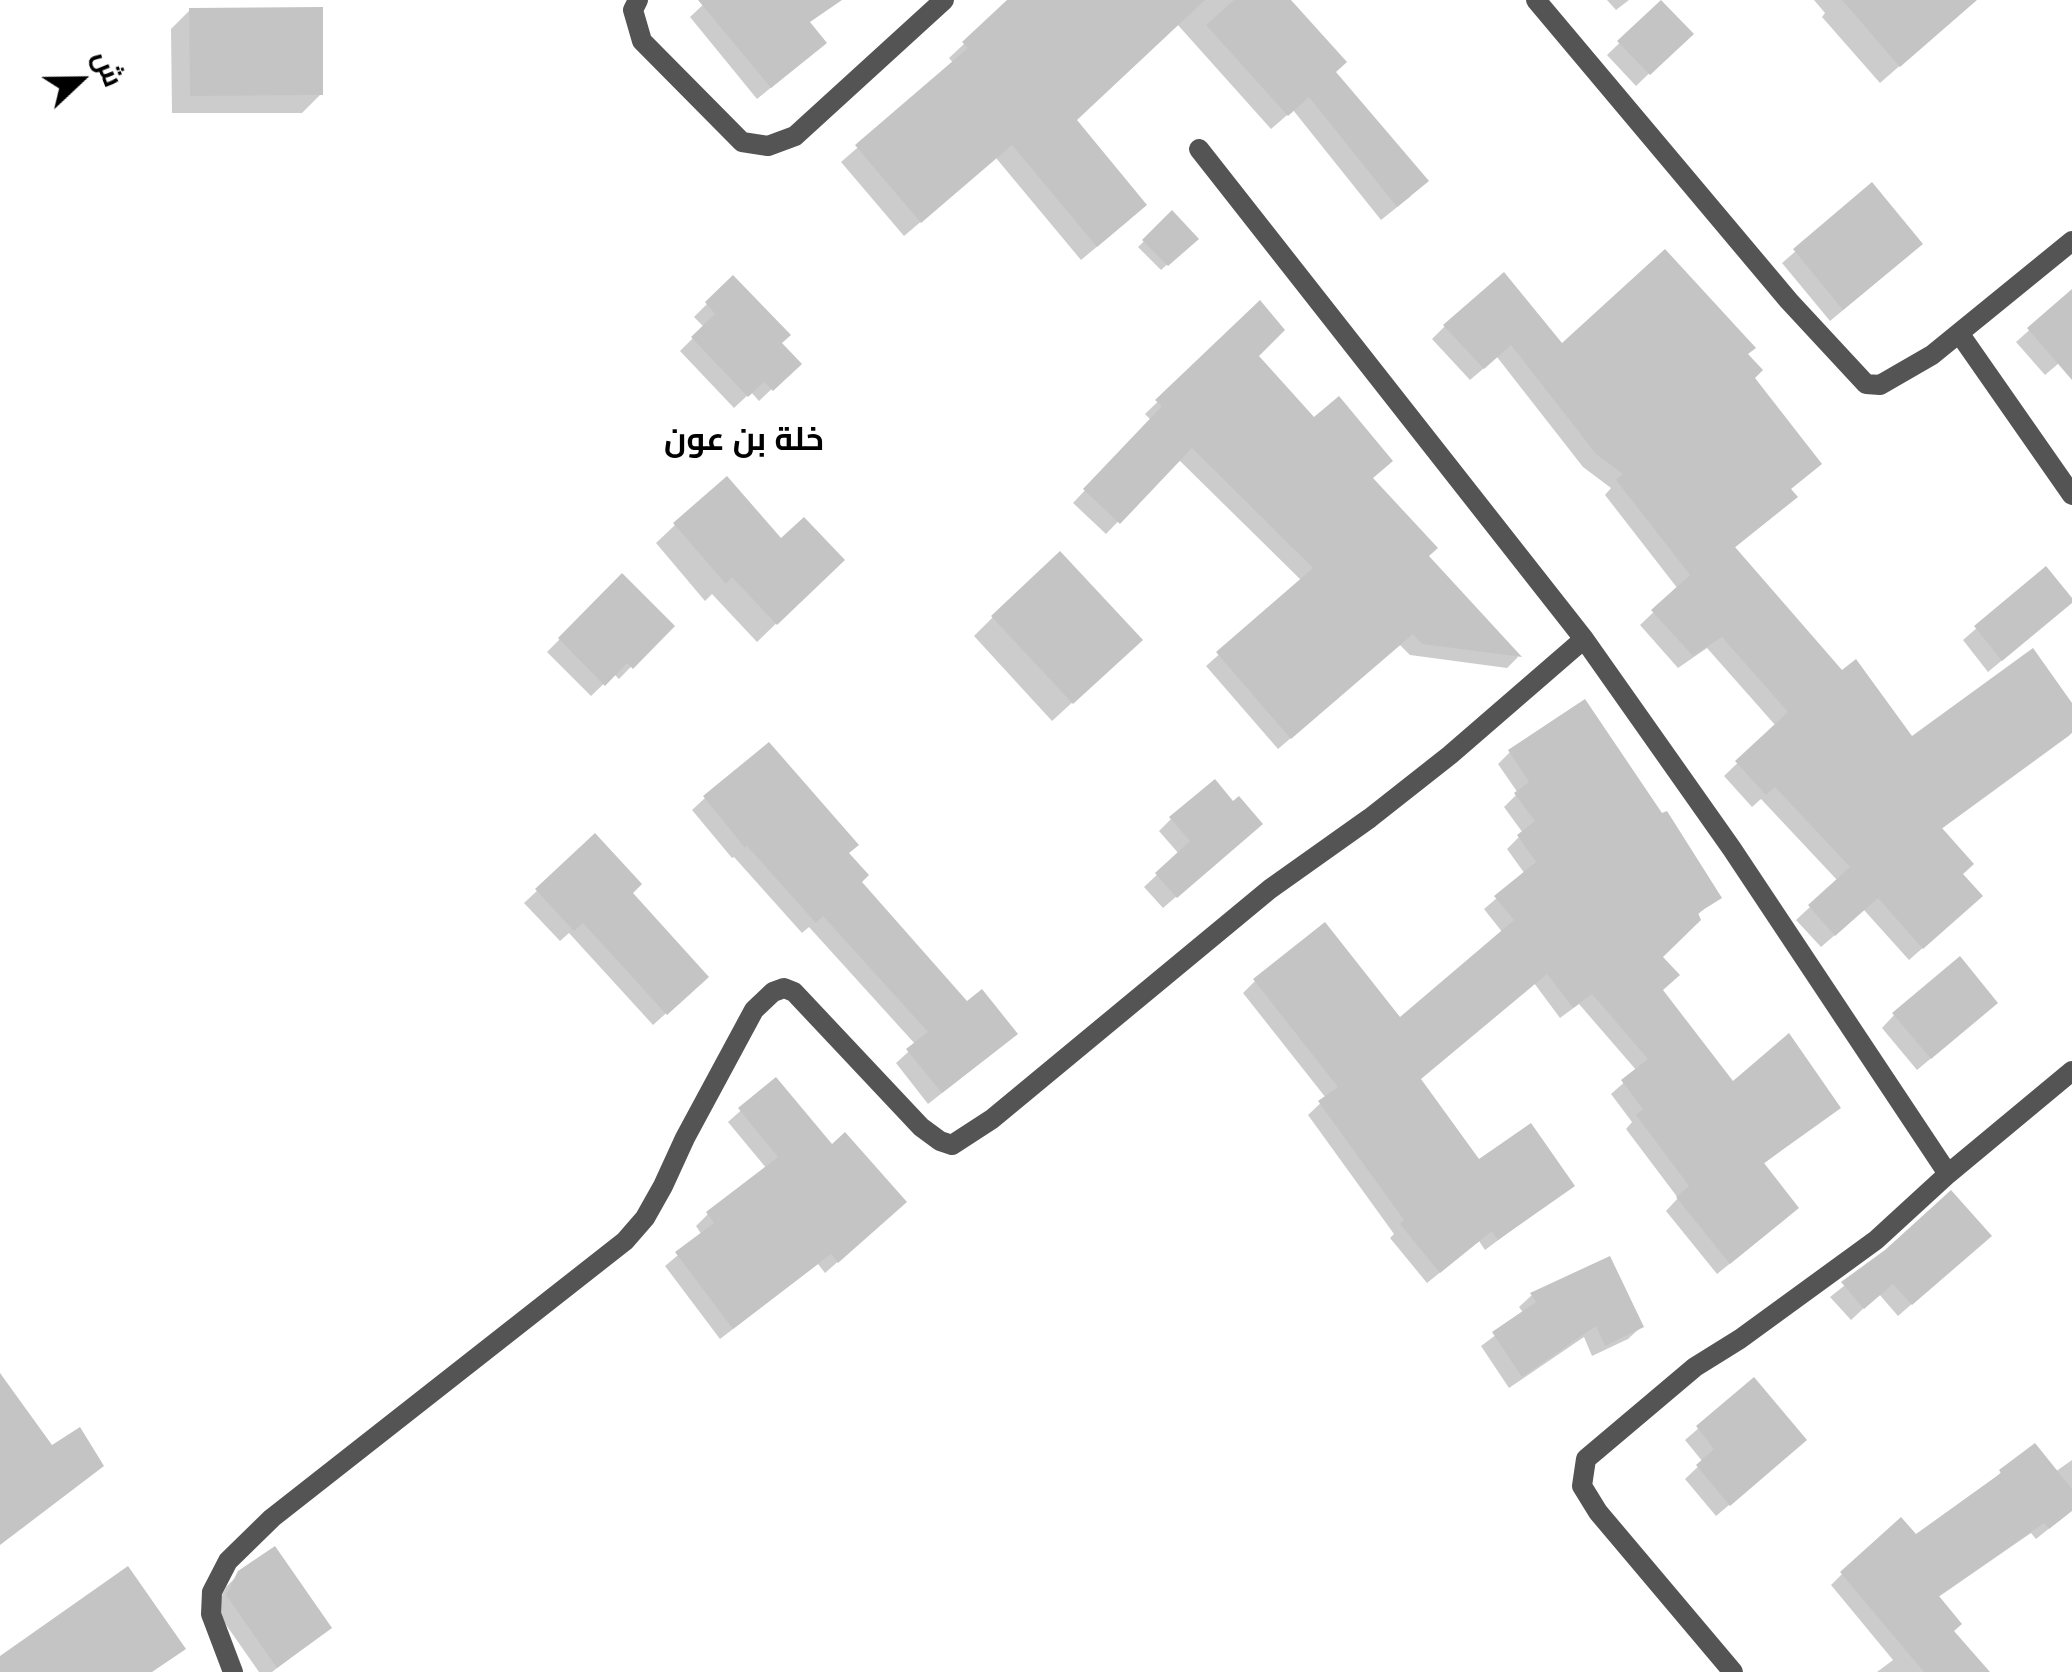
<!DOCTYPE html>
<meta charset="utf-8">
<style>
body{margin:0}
#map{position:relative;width:2072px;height:1672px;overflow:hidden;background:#fff;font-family:Karla,Cairo,sans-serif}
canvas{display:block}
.north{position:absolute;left:30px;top:30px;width:100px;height:100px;-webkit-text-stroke:8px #fff;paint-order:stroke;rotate:68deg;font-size:28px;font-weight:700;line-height:40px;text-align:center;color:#000}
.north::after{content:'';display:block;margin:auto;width:35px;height:45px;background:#000;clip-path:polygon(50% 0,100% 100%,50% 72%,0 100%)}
</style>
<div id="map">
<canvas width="2072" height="1672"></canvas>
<div class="north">ش</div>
</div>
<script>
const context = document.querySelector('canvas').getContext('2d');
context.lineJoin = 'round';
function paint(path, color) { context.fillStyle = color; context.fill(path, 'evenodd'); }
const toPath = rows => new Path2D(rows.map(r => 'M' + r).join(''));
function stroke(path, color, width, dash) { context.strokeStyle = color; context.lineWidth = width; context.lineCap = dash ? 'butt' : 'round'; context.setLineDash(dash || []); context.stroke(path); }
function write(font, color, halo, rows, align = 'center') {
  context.font = font + ' Karla,Cairo,sans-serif'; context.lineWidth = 8; context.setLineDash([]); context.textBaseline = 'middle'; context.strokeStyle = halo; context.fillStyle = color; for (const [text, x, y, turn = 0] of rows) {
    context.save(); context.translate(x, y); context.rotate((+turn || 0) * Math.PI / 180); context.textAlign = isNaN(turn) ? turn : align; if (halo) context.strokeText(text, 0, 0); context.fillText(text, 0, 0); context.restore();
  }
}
const shadow = toPath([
 [708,0,800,0,808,23,811,55,757,99,690,17],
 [1011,0,1287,0,1411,196,1381,220,1293,110,1271,129,1177,24,1074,120,1129,220,1081,260,996,158,904,236,841,162,954,64,949,58],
 [1607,0,1629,0,1616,10],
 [1814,0,1975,0,1880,83,1822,17,1825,13],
 [1661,3,1690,34,1636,86,1607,55],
 [190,10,321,94,302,113,172,113,171,29],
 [1871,186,1908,256,1830,321,1782,263],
 [1172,214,1195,239,1161,270,1138,247],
 [733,278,779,344,798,364,759,401,751,392,734,408,680,351,704,327,694,317],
 [2072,292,2072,352,2045,375,2016,342],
 [1259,304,1255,356,1370,479,1426,556,1518,657,1507,668,1410,655,1400,645,1278,749,1206,666,1302,581,1178,459,1106,534,1073,503,1151,420,1145,414],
 [1445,326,1562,346,1746,355,1789,490,1781,510,1733,549,1842,673,1912,739,2072,707,2070,735,1940,830,1960,874,1967,909,1909,960,1864,910,1821,947,1796,920,1838,881,1761,799,1752,807,1724,776,1776,726,1707,648,1678,668,1640,625,1678,589,1605,495,1611,488,1583,467,1497,357,1470,380,1432,339],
 [675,525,781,542,842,560,757,642,712,594,705,601,656,543],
 [2045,569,2059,613,1988,672,1963,640],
 [622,577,671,626,619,679,614,674,591,696,547,652],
 [993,617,1121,658,1052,721,974,636],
 [1510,752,1718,897,1696,916,1660,957,1661,991,1733,1085,1838,1107,1762,1165,1784,1220,1717,1274,1666,1211,1678,1198,1626,1129,1632,1122,1611,1094,1637,1071,1579,1004,1560,1018,1534,983,1418,1080,1478,1163,1572,1185,1485,1250,1479,1241,1427,1283,1390,1238,1394,1234,1308,1115,1326,1098,1243,993,1255,981,1399,1020,1503,933,1484,909,1525,874,1507,849,1523,833,1504,807,1518,793,1498,764],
 [705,798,846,854,859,882,1002,1046,928,1104,896,1063,916,1045,809,927,802,933,734,857,732,858,692,810],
 [1171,819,1247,836,1163,908,1144,887,1179,854,1159,831],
 [595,837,693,989,653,1025,569,933,560,941,524,903],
 [1894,1015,1983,1015,1917,1070,1882,1028],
 [775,1080,892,1214,825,1273,818,1264,720,1339,665,1266,702,1235,696,1226,708,1214,767,1169,728,1122],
 [1976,1248,1898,1316,1879,1294,1851,1320,1830,1297,1887,1252],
 [1532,1295,1641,1327,1628,1339,1592,1356,1584,1337,1509,1388,1481,1346,1524,1314,1519,1307],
 [1754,1380,1792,1452,1716,1516,1685,1479,1703,1462,1685,1440],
 [2072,1460,2072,1510,2036,1539,2031,1533,1937,1598,1959,1672,1877,1672,1893,1660,1831,1585,1842,1574,1915,1537,1990,1484,2001,1472,2055,1472],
 [240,1573,329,1628,272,1672,259,1672,215,1609,226,1587]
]);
const building = toPath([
 [698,0,842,0,810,22,827,43,771,88],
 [1007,0,1205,0,1077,120,1147,205,1097,247,1012,145,921,223,855,145,968,48,962,42],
 [1234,0,1291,0,1347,62,1336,72,1429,181,1397,207,1309,97,1288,116,1206,25],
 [1661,0,1694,34,1650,75,1617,41],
 [1842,0,1977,0,1900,67],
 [323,7,323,95,190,96,189,8],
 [1872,182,1923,244,1843,310,1793,249],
 [1172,210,1199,239,1168,266,1142,240],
 [1665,249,1756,348,1748,354,1763,370,1755,378,1822,464,1791,489,1798,497,1735,547,1842,670,1856,659,1912,736,2033,648,2072,703,2072,733,1942,828,1974,864,1963,874,1983,896,1923,949,1878,898,1835,936,1808,905,1850,867,1775,787,1766,795,1735,761,1788,712,1722,637,1693,656,1651,610,1690,575,1616,480,1623,474,1596,454,1511,345,1484,369,1443,325,1504,272,1562,343],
 [733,275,791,335,782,343,802,364,773,391,764,382,748,397,691,337,715,314,705,302],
 [2072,289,2072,380,2027,328],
 [1260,300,1285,330,1259,356,1314,417,1339,396,1393,461,1373,478,1438,548,1429,556,1522,657,1422,644,1413,634,1291,739,1216,652,1313,568,1192,448,1120,524,1083,489,1162,406,1155,400],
 [727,476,781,538,804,517,845,560,777,625,732,577,726,584,673,523],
 [1060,551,1143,640,1073,704,991,616],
 [2046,566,2072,598,2072,603,2002,661,1974,626],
 [622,573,675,626,633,669,627,663,605,686,558,638],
 [1585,699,1662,813,1667,811,1722,898,1698,913,1701,920,1663,957,1680,975,1663,990,1733,1081,1789,1033,1841,1108,1764,1163,1799,1208,1730,1264,1676,1197,1689,1186,1636,1115,1643,1109,1621,1080,1648,1059,1592,994,1573,1008,1547,974,1421,1079,1479,1159,1531,1123,1575,1186,1498,1240,1492,1231,1440,1273,1400,1224,1404,1220,1318,1101,1338,1087,1253,979,1325,922,1400,1017,1514,920,1494,896,1536,862,1517,835,1535,821,1514,793,1529,782,1508,750],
 [769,742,859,845,849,853,869,875,862,882,967,1001,982,989,1018,1034,942,1093,906,1049,928,1032,823,916,816,923,747,846,745,848,703,796],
 [1215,779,1233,801,1239,796,1263,824,1177,898,1155,873,1190,841,1169,817],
 [595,833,642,884,633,893,709,977,667,1015,583,923,574,931,535,889],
 [1960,956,1998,1003,1931,1059,1892,1013],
 [776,1077,832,1144,845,1132,907,1202,838,1263,831,1254,733,1329,675,1252,714,1223,706,1212,778,1157,738,1108],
 [1951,1190,1992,1236,1912,1305,1893,1284,1864,1309,1841,1282,1885,1250],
 [1610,1256,1644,1327,1605,1346,1596,1326,1522,1377,1492,1332,1536,1302,1530,1293],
 [0,1373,52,1445,80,1427,104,1466,0,1545],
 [1754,1377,1807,1440,1730,1506,1696,1465,1714,1449,1696,1426],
 [2035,1443,2072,1489,2072,1511,2049,1529,2044,1523,1939,1596,1962,1624,1954,1631,1990,1672,1924,1672,1840,1572,1901,1517,1916,1534,2001,1473,1999,1470],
 [275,1546,332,1628,277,1668,226,1595,238,1571],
 [128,1566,186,1649,152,1672,0,1672,0,1656]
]);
const minor = toPath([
 [638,0,633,10,642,41,742,142,768,146,795,136,944,0],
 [1536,0,1789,301,1866,384,1880,385,1932,355,2072,241],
 [1199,149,1584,639,1732,849,1948,1174],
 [1959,333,2072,495],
 [233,1672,211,1614,212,1592,228,1561,272,1518,625,1241,645,1218,663,1186,685,1138,754,1010,773,992,784,988,794,992,921,1127,940,1141,952,1145,992,1119,1270,889,1370,818,1450,755,1584,639],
 [1733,1672,1598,1512,1582,1486,1586,1459,1695,1367,1740,1339,1876,1240,1948,1174,2072,1071]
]);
const quarterNames = [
 ["خلة بن عون",744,441]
];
paint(shadow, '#0003');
paint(building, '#c4c4c4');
stroke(minor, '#545454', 20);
write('bold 32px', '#000', '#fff', quarterNames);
</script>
